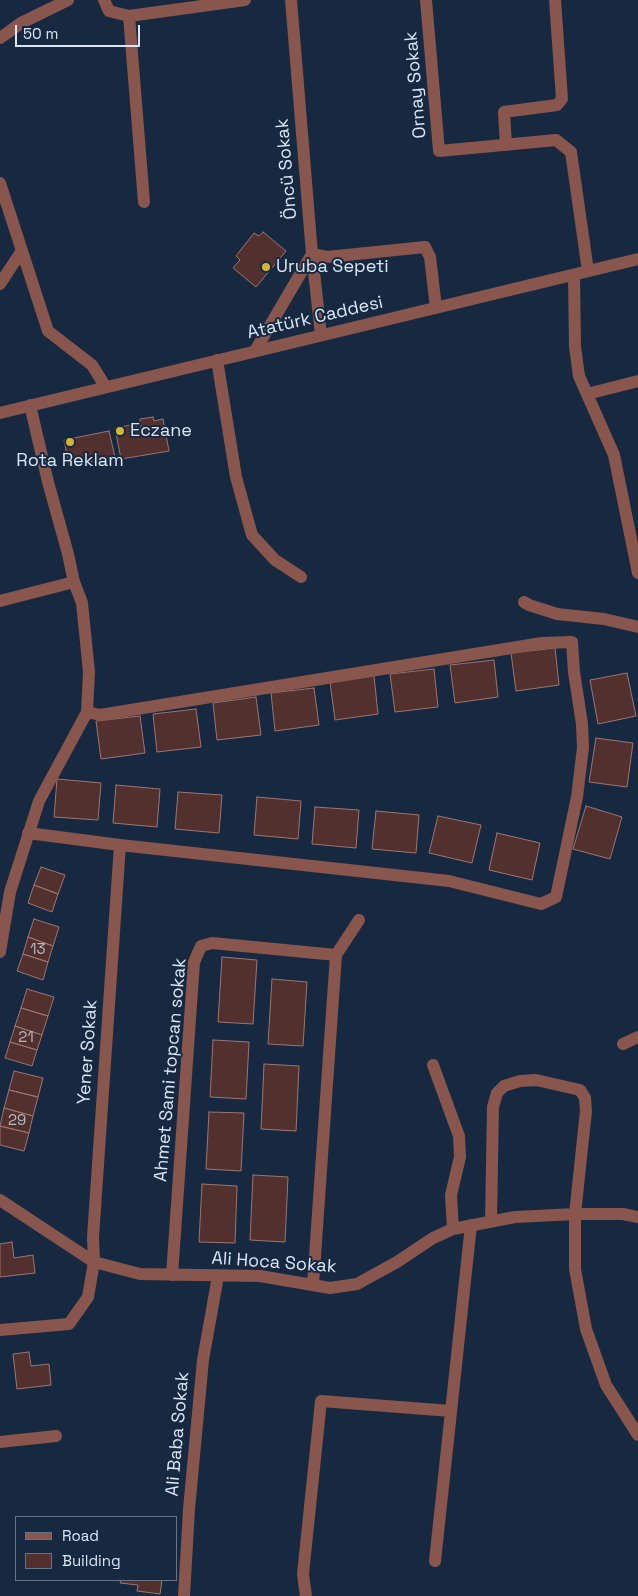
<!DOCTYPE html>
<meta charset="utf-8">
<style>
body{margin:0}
#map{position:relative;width:638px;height:1596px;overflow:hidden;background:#172940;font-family:"Space Grotesk",sans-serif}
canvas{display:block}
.legend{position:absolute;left:15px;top:1516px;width:162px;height:65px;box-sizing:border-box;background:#172940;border:1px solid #657588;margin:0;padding:6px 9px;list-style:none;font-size:15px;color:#dae6f5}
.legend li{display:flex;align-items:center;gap:10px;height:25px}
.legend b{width:25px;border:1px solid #657588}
.scale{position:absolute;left:15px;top:25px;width:125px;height:22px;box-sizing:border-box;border:2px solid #dae6f5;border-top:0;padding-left:6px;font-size:15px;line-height:18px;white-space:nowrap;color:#dae6f5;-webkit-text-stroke:4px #172940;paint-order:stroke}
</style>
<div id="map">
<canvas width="638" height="1596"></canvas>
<ul class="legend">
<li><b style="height:6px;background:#88564c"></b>Road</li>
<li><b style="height:14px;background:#51302d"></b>Building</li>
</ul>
<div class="scale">50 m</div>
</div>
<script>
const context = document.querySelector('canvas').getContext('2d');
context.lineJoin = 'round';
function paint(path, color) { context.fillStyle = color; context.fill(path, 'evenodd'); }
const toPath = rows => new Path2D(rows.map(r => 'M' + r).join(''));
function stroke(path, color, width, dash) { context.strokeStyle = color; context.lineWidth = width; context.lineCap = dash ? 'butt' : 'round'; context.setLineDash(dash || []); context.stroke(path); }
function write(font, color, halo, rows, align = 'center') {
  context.font = font + ' "Space Grotesk",sans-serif'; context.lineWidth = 4; context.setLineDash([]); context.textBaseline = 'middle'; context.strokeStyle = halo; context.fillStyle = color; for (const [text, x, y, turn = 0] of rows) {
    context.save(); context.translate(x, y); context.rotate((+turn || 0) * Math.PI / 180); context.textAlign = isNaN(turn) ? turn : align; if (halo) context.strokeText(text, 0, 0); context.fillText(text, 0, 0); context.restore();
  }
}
const building = toPath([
 [263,232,286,251,256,287,233,268,240,260,236,256,254,233,259,236,263,232],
 [153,417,154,421,163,419,169,451,121,459,115,428,136,424,137,428,141,428,140,419,153,417],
 [109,431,115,457,69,466,64,440,109,431],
 [555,648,559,685,516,691,511,653,555,648],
 [494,660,498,697,455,703,450,665,494,660],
 [434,669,438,707,395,712,390,674,434,669],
 [627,673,636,716,598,724,590,680,627,673],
 [374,676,378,714,335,720,330,682,374,676],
 [314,688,319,725,275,731,271,693,314,688],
 [256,697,261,735,217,740,213,703,256,697],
 [196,709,201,747,157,752,153,714,196,709],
 [140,716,145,753,101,759,96,721,140,716],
 [596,738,633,743,627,787,589,782,596,738],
 [57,779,101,783,98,820,54,817,57,779],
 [116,785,160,789,157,827,113,823,116,785],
 [178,792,222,795,219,833,175,829,178,792],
 [257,797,301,801,298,839,254,835,257,797],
 [586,806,622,817,610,859,573,849,586,806],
 [315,807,359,810,356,848,312,844,315,807],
 [376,811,419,815,416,853,372,849,376,811],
 [438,816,481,825,472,863,429,853,438,816],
 [497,833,540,843,532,880,489,870,497,833],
 [41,867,65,875,58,894,34,885,41,867],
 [34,885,58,894,52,912,28,903,34,885],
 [34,919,59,927,53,946,28,937,34,919],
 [28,937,53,946,48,962,23,954,28,937],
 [23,954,48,962,43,980,17,971,23,954],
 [222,957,257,960,253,1024,218,1022,222,957],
 [272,979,307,982,303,1046,268,1044,272,979],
 [27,989,54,997,48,1016,21,1008,27,989],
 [21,1008,48,1016,42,1035,15,1026,21,1008],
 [15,1026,42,1035,37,1050,10,1042,15,1026],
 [213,1040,249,1042,246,1099,210,1097,213,1040],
 [10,1042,37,1050,32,1066,5,1058,10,1042],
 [264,1064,299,1066,296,1131,261,1129,264,1064],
 [14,1071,43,1078,38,1097,9,1090,14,1071],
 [9,1090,38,1097,33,1116,4,1108,9,1090],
 [4,1108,33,1116,29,1133,0,1126,4,1108],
 [209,1112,244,1113,241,1171,206,1169,209,1112],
 [0,1126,29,1133,24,1151,0,1145,0,1126],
 [253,1175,288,1177,285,1242,250,1240,253,1175],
 [202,1184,237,1186,235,1243,199,1242,202,1184],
 [12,1242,14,1258,33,1255,35,1273,0,1277,0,1244,12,1242],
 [29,1352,31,1366,49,1364,51,1385,17,1389,13,1354,29,1352],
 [121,1580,162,1580,160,1594,137,1591,138,1585,120,1583,121,1580]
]);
const minor = toPath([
 [104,0,109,11,129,16,245,0],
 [291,0,312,254,321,335],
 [426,0,439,151,556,140,571,152,588,271],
 [129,16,144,202],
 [0,38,21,23,68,0],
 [506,145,504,112,557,105,562,99,555,0],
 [0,183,48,331,92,365,105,386],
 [574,275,575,347,579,376,614,455,638,573],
 [0,284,21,252],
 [255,351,312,254,327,257,425,247,430,257,436,308],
 [217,360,236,477,252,535,275,560,301,577],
 [587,394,638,381],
 [0,413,638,259],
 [0,601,74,582],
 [524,602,529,605,557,614,604,619,638,627],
 [28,833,120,845,449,881,541,904,556,897,577,797,583,748,582,724,574,672,572,642,542,643,100,715,87,712],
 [0,952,10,892,39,801,87,712,89,672,82,603,74,582,68,554,48,482,30,405],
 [336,955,359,920],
 [623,1044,638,1037],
 [433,1065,459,1136,460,1157,451,1195,453,1229],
 [0,1200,94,1262,140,1274,260,1276,330,1288,357,1284,397,1262,433,1238,453,1229,515,1217,575,1214,623,1214,638,1217],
 [491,1221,493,1107,497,1093,504,1086,520,1081,536,1080,580,1090,585,1098,586,1111,575,1214,575,1269,586,1329,606,1385,638,1435],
 [172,1275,194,962,201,946,212,943,336,955,313,1285],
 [0,1330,69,1324,88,1297,94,1262,93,1237,120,845],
 [0,1442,56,1436],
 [435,1561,471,1225],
 [184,1596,189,1509,203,1360,218,1276],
 [306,1596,303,1574,321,1401,451,1411]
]);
const markers = [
 [266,267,5,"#d1b736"],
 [120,431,5,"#d1b736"],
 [70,442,5,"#d1b736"]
];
const numberNames = [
 ["13",38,950],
 ["21",26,1038],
 ["29",17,1121]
];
const streetNames = [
 ["Ornay Sokak",416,85,-95],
 ["Öncü Sokak",287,169,-95],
 ["Atatürk Caddesi",315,318,-13],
 ["Yener Sokak",88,1052,-86],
 ["Ahmet Sami topcan sokak",171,1070,-85],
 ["Ali Hoca Sokak",274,1263,4],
 ["Ali Baba Sokak",178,1434,-85]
];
const poiNames = [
 ["Uruba Sepeti",276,267],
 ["Eczane",130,431],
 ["Rota Reklam",70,461,"center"]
];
paint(building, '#51302d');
stroke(building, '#9c7571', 1);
stroke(minor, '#88564c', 12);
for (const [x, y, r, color] of markers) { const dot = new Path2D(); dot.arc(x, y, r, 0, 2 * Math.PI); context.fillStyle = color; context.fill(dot); stroke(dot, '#172940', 2); }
write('15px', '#b8b8c3', null, numberNames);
write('18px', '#dae6f5', '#172940', streetNames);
write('18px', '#dae6f5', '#172940', poiNames, 'left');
</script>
